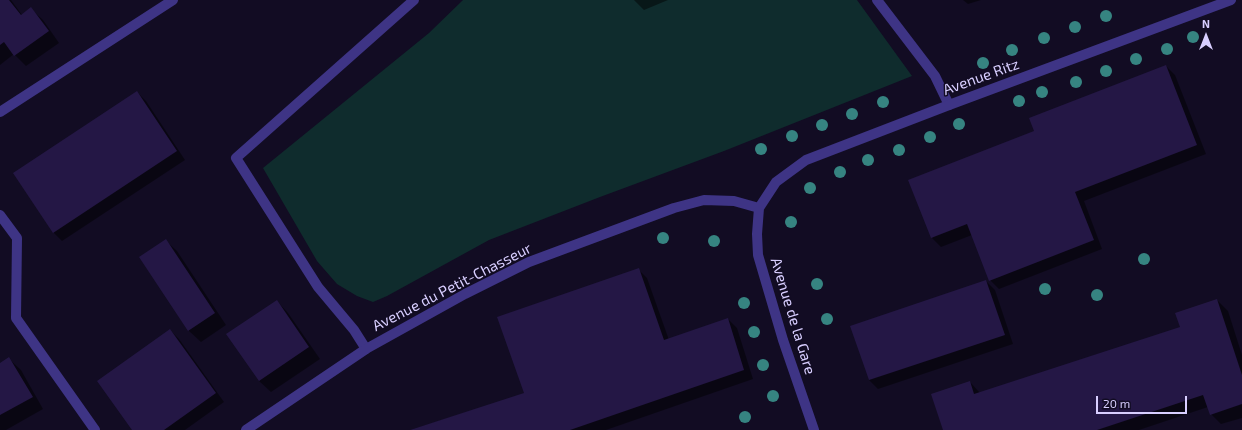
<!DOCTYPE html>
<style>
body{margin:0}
#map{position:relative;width:1242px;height:430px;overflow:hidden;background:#120c23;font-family:"Exo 2",sans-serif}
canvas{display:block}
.north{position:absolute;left:1186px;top:16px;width:40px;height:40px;-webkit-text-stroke:3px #120c23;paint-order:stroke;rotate:0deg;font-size:11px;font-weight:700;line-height:16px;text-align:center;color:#d8ceff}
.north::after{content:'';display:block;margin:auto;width:14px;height:18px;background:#d8ceff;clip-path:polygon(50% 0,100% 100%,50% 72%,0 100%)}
.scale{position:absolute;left:1096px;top:396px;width:91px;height:18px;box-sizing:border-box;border:2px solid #d8ceff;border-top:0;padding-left:5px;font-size:12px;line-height:14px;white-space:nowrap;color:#d8ceff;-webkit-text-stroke:3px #120c23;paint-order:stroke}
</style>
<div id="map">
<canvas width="1242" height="430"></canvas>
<div class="north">N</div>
<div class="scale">20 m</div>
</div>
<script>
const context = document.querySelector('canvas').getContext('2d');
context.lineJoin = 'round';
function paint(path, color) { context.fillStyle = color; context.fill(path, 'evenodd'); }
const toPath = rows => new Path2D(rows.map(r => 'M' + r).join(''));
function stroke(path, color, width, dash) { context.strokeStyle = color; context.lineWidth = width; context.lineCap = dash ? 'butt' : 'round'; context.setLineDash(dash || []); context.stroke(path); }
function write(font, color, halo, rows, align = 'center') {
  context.font = font + ' "Exo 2",sans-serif'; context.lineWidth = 3; context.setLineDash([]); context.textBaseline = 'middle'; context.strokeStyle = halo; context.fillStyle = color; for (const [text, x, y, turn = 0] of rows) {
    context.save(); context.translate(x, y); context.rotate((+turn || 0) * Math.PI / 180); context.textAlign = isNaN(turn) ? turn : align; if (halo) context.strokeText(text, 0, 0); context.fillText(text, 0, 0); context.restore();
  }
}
const green = toPath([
 [463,0,857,0,912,76,724,151,600,197,489,240,387,296,373,302,357,296,337,284,317,261,263,168,429,33]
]);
const shadow = toPath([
 [0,0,11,0,22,15,31,9,43,20,59,43,26,66,14,54,0,65],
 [634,0,668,0,644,10],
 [963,0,981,0,968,4],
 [1166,66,1175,75,1206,154,1084,201,1102,249,999,289,990,280,972,235,941,247,932,238],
 [137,92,146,101,185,160,62,241,53,232],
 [165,240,177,251,226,325,201,342,189,331,140,257],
 [638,269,647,278,669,340,728,319,737,328,753,379,606,430,410,430,525,394],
 [986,281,995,290,1013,344,878,389,869,380],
 [1217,300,1228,311,1242,355,1242,418,1221,424,1211,414,1208,407,1139,430,944,430,970,382,980,393,1181,328],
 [277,301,288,313,320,359,271,392,259,381],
 [170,330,179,339,224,402,185,430,133,430],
 [9,359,21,370,43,409,6,430,0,430,0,364]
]);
const building = toPath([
 [0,0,9,0,21,15,31,7,49,31,14,56,4,42,0,45],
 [1166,65,1197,145,1075,192,1094,240,989,281,967,224,931,238,908,180,1034,131,1029,118],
 [137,91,177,151,53,233,13,173],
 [166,239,215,313,188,331,139,257],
 [639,268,664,340,728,318,744,370,570,430,410,430,524,393,497,317],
 [986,280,1005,335,869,380,850,326],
 [1217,299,1242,375,1242,404,1210,415,1203,395,1097,430,943,430,931,394,970,381,974,394,1180,327,1175,313],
 [277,300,309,347,259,381,226,334],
 [170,329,216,393,164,430,132,430,97,381],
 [9,357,33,397,0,415,0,363]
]);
const service = toPath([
 [0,215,17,238,16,318,95,430],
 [366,349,354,330,318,287,236,158,414,0]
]);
const minor = toPath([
 [877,0,935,76,949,105],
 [0,112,173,0]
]);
const tertiary = toPath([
 [246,430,366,349,465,294,529,262,674,208,704,200,734,201,759,208],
 [814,430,783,340,758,255,757,234,759,208,776,182,806,160,949,105,1231,0]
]);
const trees = [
 [1106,16],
 [1075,27],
 [1193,37],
 [1044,38],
 [1167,49],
 [1012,50],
 [1136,59],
 [983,63],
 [1106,71],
 [1076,82],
 [1042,92],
 [1019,101],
 [883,102],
 [852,114],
 [959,124],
 [822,125],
 [792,136],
 [930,137],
 [761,149],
 [899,150],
 [868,160],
 [840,172],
 [810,188],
 [791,222],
 [663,238],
 [714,241],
 [1144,259],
 [817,284],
 [1045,289],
 [1097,295],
 [744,303],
 [827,319],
 [754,332],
 [763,365],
 [773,396],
 [745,417]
];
const streetNames = [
 ["Avenue Ritz",981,77,-20],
 ["Avenue du Petit-Chasseur",452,287,-27],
 ["Avenue de la Gare",793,316,73]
];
paint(green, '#0f2c2d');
paint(shadow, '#0007');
paint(building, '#241745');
stroke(service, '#3e3485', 10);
stroke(minor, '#3e3485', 10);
stroke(tertiary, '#3e3485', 10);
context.fillStyle = '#368481';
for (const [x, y] of trees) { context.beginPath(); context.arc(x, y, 6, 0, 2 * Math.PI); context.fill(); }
write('15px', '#d8ceff', '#120c23', streetNames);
</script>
